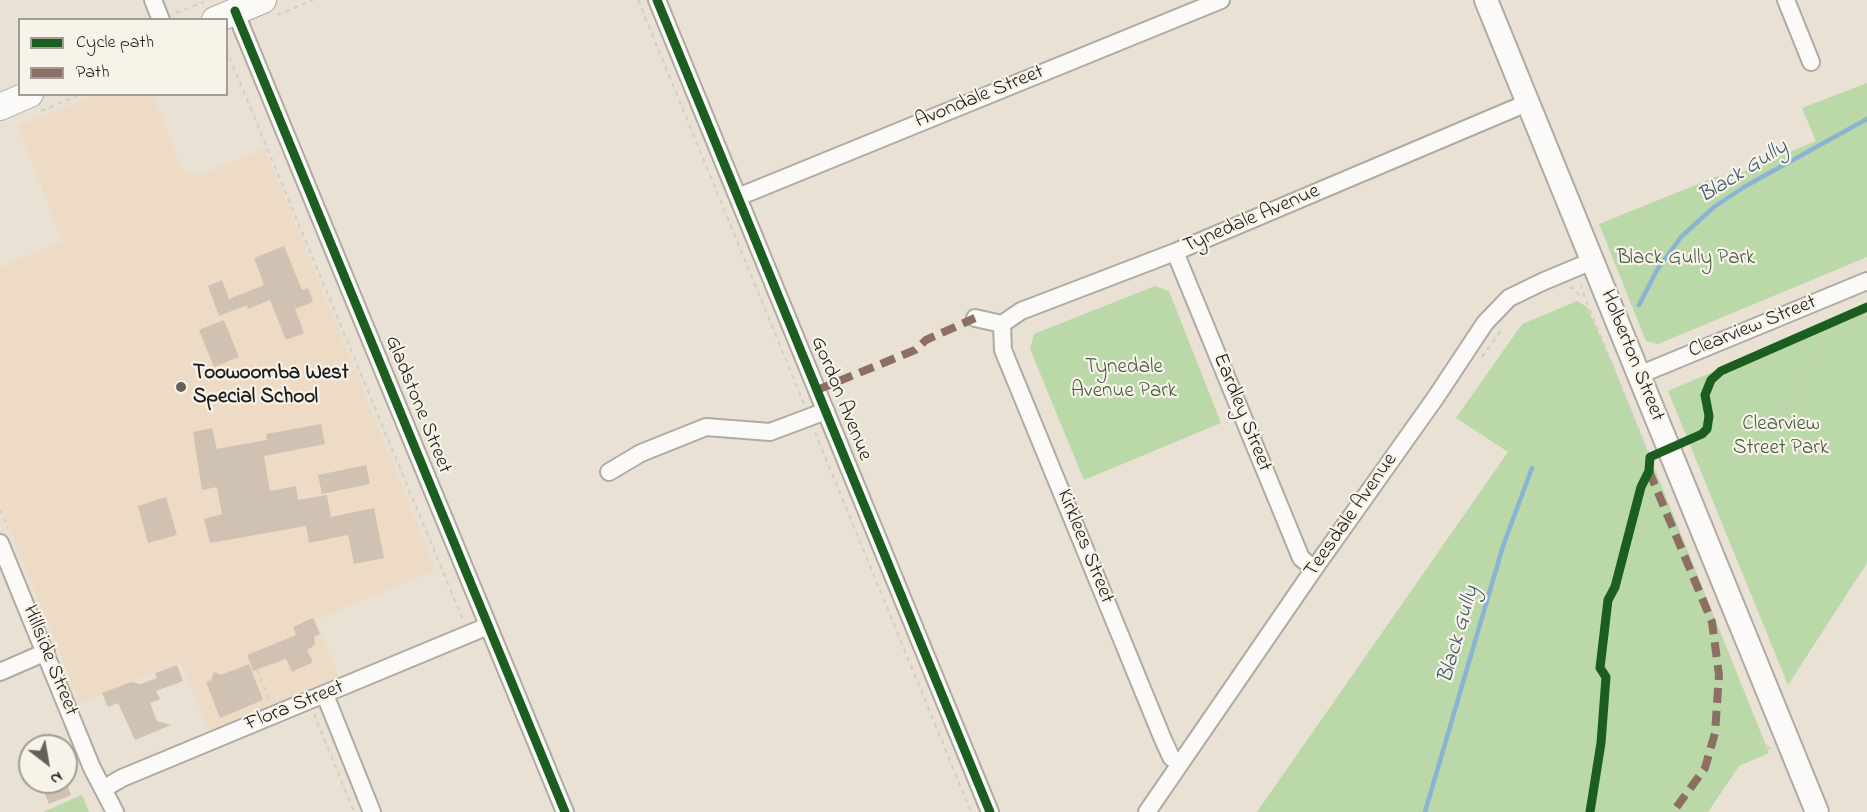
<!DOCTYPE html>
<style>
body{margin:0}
#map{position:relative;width:1867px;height:812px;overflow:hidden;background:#e9e1d3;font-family:"Indie Flower",sans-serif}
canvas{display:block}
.legend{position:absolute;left:18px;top:18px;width:210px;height:78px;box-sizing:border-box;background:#f7f3e8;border:2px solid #9f9d96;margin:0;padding:8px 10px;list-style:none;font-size:18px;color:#1c1c1c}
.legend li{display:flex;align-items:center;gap:12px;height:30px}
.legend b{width:30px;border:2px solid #9f9d96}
.north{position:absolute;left:18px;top:734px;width:60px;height:60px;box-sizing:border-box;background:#f7f3e8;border:2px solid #9f9d96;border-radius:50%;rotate:149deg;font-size:16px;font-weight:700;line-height:24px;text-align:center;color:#1c1c1c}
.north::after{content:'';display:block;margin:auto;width:21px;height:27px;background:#64615c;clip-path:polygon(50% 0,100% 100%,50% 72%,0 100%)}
</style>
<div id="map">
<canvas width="1867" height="812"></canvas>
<ul class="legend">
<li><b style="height:8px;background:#1b5e20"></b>Cycle path</li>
<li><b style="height:8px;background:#8d6e63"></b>Path</li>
</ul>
<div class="north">N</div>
</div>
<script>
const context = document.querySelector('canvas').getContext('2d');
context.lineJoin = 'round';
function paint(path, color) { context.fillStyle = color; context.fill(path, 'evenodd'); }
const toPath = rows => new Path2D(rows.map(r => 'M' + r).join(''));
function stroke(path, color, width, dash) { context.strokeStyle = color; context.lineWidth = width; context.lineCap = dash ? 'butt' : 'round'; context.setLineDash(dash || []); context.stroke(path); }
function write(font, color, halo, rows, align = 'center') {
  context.font = font + ' "Indie Flower",sans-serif'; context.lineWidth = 4.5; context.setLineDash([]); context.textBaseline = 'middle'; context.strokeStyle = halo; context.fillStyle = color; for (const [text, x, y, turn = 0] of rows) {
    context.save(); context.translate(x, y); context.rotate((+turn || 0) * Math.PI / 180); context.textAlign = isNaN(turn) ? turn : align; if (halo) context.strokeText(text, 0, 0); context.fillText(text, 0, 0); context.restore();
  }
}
const built = toPath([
 [95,95,153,95,183,171,200,175,265,148,436,570,316,620,340,680,211,735,180,662,80,703,0,506,0,267,62,241,18,126]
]);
const green = toPath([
 [1867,83,1867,257,1658,344,1646,341,1599,224,1718,176,1721,181,1816,141,1802,108],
 [1155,286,1169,291,1221,423,1084,480,1030,349,1034,334],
 [1577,301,1587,307,1613,365,1769,753,1739,766,1708,812,1257,812,1508,452,1456,418,1522,324],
 [1867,307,1867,563,1788,685,1668,391],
 [82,795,89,812,43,812]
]);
const stream = toPath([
 [1639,305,1657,270,1681,237,1714,207,1744,187,1867,119],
 [1425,812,1503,546,1532,468]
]);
const building = toPath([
 [284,246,302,290,308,288,313,302,295,309,304,333,286,340,270,300,248,309,247,305,219,316,208,286,222,280,229,299,264,285,254,258],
 [224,320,239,357,214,367,199,330],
 [321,424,325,444,264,456,270,491,296,486,298,500,327,495,331,517,374,508,384,558,354,564,348,535,309,543,306,526,210,543,204,519,222,514,217,487,202,490,193,432,212,428,217,449,267,440,266,434],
 [366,465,370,484,322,494,318,475],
 [166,497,177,535,148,543,138,506],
 [313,618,320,634,314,637,315,645,307,650,313,662,292,672,286,659,253,671,247,655,296,635,293,627],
 [249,664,263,700,220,718,206,682,211,680,214,672,221,675],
 [177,665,183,681,156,691,160,699,150,703,157,721,171,725,135,740,118,703,108,707,102,693,131,682,140,684,157,678,155,673],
 [40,782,66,782,71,795,49,804]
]);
const path = toPath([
 [638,0,804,404],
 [176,13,204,2],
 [277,15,313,0],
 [226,49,463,620],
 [41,111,81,94],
 [1581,284,1583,293,1650,457],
 [1569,288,1573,288,1579,295,1583,293],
 [1482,357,1503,328],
 [815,432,971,812],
 [1775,436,1782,413,1824,339,1820,328],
 [1635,509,1646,530],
 [0,510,8,529],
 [257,670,270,701],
 [314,714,354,812],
 [1715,733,1765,744,1771,750]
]);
const street = toPath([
 [153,0,161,20],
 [657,0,990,812],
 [1786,0,1811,62],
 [235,11,565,812],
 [738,197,1221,0],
 [1175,252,1301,558,1314,569],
 [975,318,1002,324,1021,311,1175,252,1527,103],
 [1002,324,1003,350,1162,737,1171,757,1179,764],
 [1639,375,1867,281],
 [609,472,641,453,706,427,770,432,826,411],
 [0,543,92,768,115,812],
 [0,672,46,652],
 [325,695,372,812],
 [103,789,122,778,488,626],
 [1147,812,1314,569,1436,397,1485,323,1509,298,1542,282,1592,261]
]);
const secondary = toPath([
 [1486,0,1817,812]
]);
const primary = toPath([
 [215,20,263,0],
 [0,107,30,94]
]);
const quiet = toPath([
 [817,390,915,350,926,340,975,318],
 [1649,471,1712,622,1719,675,1715,733,1705,768,1673,812]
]);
const cycleway = toPath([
 [657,0,990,812],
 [235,11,565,812],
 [1590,812,1601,743,1606,677,1600,668,1608,600,1615,587,1641,487,1649,471,1650,457,1702,434,1707,429,1709,416,1705,395,1711,380,1721,371,1867,307]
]);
const markers = [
 [181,387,6,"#64615c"]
];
const streetNames = [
 ["Avondale Street",980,98,-22],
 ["Tynedale Avenue",1252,220,-23],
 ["Clearview Street",1753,328,-22],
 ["Holberton Street",1631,356,68],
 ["Gordon Avenue",840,399,68],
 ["Gladstone Street",417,405,68],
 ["Eardley Street",1241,413,68],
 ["Teesdale Avenue",1352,516,-55],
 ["Kirklees Street",1084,547,68],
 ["Hillside Street",49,661,68],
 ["Flora Street",295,707,-22]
];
const parkNames = [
 ["Black Gully Park",1686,260],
 ["Tynedale",1124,369],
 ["Avenue Park",1124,393],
 ["Clearview",1781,426],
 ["Street Park",1781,450]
];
const poiNames = [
 ["Toowoomba West",193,375],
 ["Special School",193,399]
];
const waterNames = [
 ["Black Gully",1744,173,-32],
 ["Black Gully",1460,635,-74]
];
paint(built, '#eddbc6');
paint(green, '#bbd8a8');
stroke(stream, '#88b5d3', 4.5);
paint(building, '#d0c2b2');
stroke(street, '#b0aba2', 20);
stroke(secondary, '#b0aba2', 26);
stroke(primary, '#b0aba2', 28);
stroke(path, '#d0cecb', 2, [4.5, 4.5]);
stroke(street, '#fcfaf8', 16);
stroke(secondary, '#fcfaf8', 22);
stroke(primary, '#fcfaf8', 26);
stroke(quiet, '#8d6e63', 8, [15, 8]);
stroke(cycleway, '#1b5e20', 9);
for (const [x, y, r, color] of markers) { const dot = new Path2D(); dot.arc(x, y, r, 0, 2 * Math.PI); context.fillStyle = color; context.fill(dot); stroke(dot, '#f7f3e8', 2); }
write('21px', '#1c1c1c', '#f7f3e8', streetNames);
write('21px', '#465b41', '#f7f3e8', parkNames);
write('bold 21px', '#1c1c1c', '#f7f3e8', poiNames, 'left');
write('italic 22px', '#3a586e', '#f7f3e8', waterNames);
</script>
